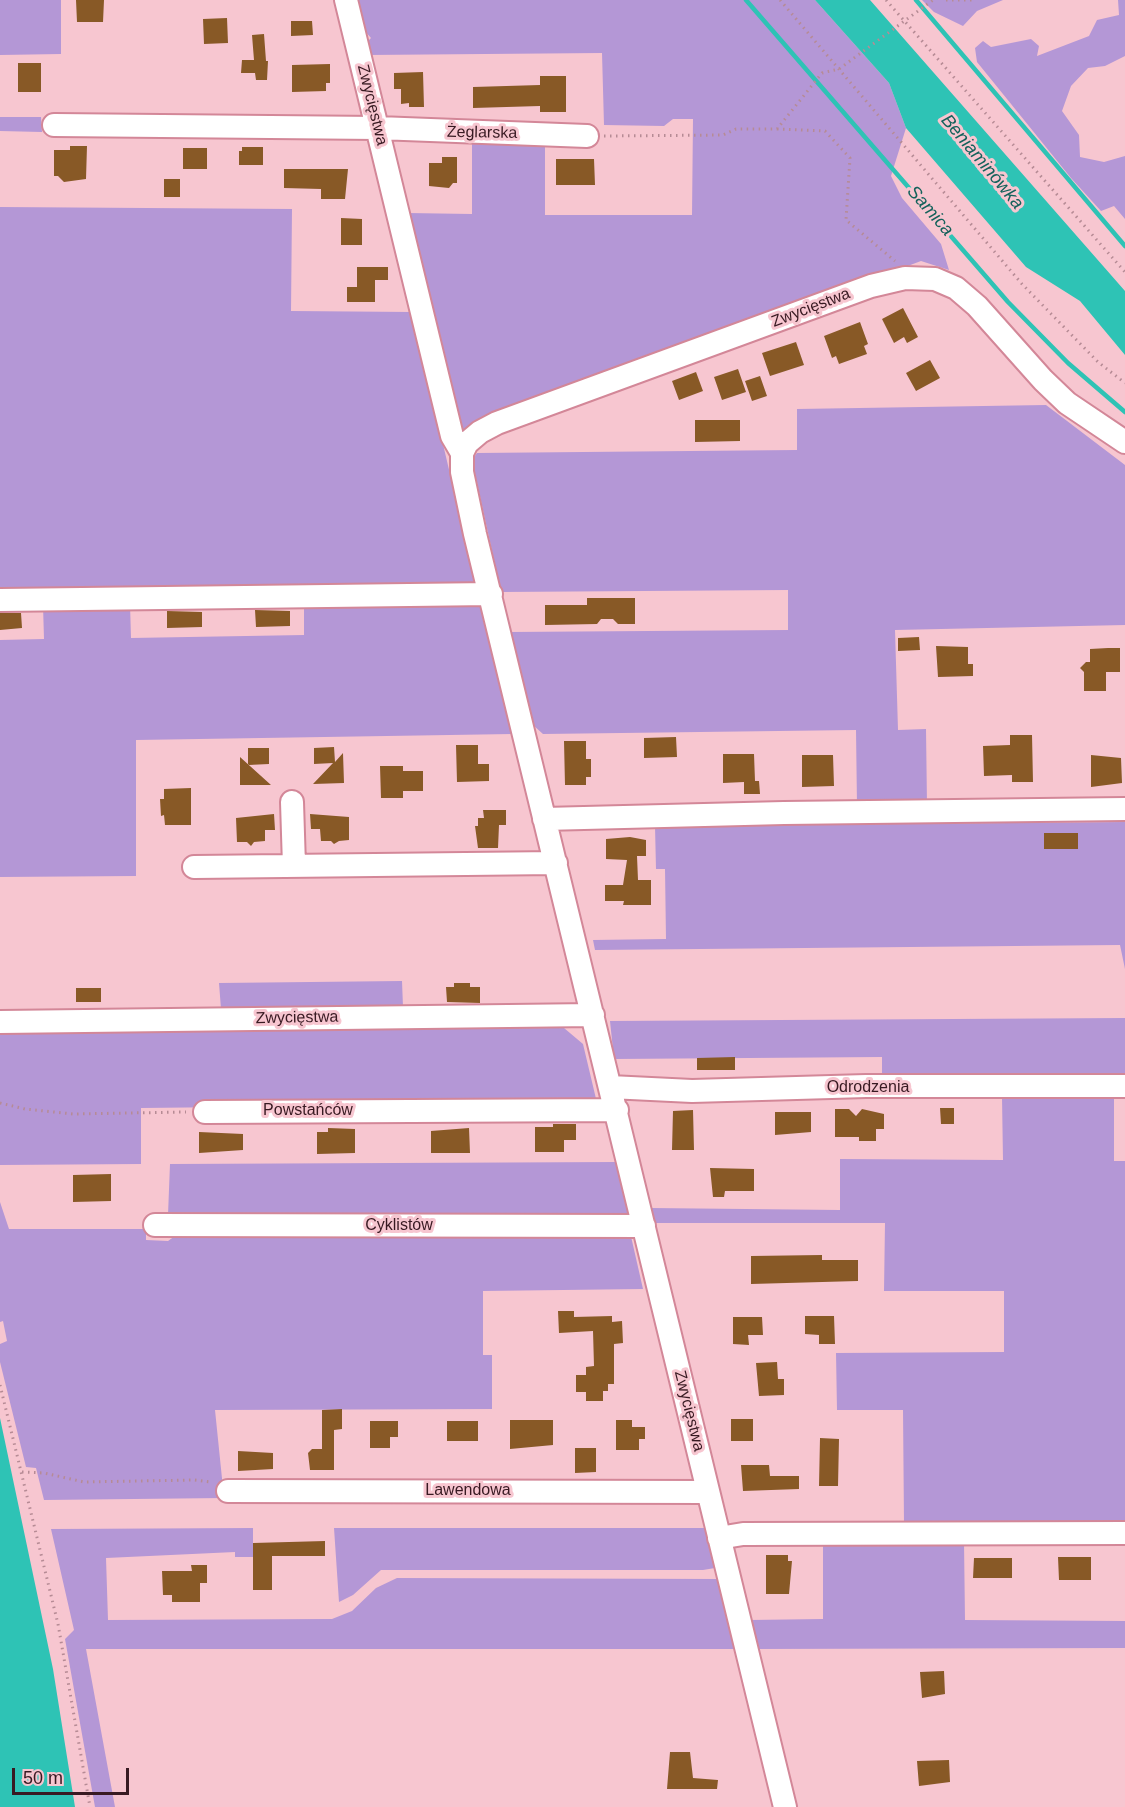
<!DOCTYPE html>
<meta charset="utf-8">
<style>
body{margin:0}
#map{position:relative;width:1125px;height:1807px;overflow:hidden;background:#f7c6d0;font-family:Arial,sans-serif}
canvas{display:block}
.scale{position:absolute;left:12px;top:1768px;width:117px;height:27px;box-sizing:border-box;border:3px solid #381a22;border-top:0;padding-left:8px;font-size:18px;line-height:21px;white-space:nowrap;color:#381a22;-webkit-text-stroke:4px #f7c6d0;paint-order:stroke}
</style>
<div id="map">
<canvas width="1125" height="1807"></canvas>
<div class="scale">50 m</div>
</div>
<script>
const context = document.querySelector('canvas').getContext('2d');
context.lineJoin = 'round';
function paint(path, color) { context.fillStyle = color; context.fill(path, 'evenodd'); }
const toPath = rows => new Path2D(rows.map(r => 'M' + r).join(''));
function stroke(path, color, width, dash) { context.strokeStyle = color; context.lineWidth = width; context.lineCap = dash ? 'butt' : 'round'; context.setLineDash(dash || []); context.stroke(path); }
function write(font, color, halo, rows, align = 'center') {
  context.font = font + ' Arial,sans-serif'; context.lineWidth = 6; context.setLineDash([]); context.textBaseline = 'middle'; context.strokeStyle = halo; context.fillStyle = color; for (const [text, x, y, turn = 0] of rows) {
    context.save(); context.translate(x, y); context.rotate((+turn || 0) * Math.PI / 180); context.textAlign = isNaN(turn) ? turn : align; if (halo) context.strokeText(text, 0, 0); context.fillText(text, 0, 0); context.restore();
  }
}
const green = toPath([
 [0,0,61,0,61,54,0,55],
 [355,0,815,0,889,83,906,128,891,176,902,198,941,244,949,270,921,261,461,433,407,213,472,214,472,144,545,144,545,215,692,215,693,119,673,119,664,126,604,125,602,53,367,55,366,43,371,38,362,28],
 [922,0,1003,0,977,11,963,26,934,12],
 [1118,0,1125,0,1125,56,1105,66,1088,68,1071,86,1062,111,1079,135,1080,157,1104,162,1125,156,1125,219,1114,206,1101,211,1071,178,977,62,975,48,983,41,991,47,1031,39,1039,46,1037,56,1089,36,1097,20,1119,15],
 [0,117,41,117,42,132,0,131],
 [0,207,292,209,291,311,412,312,477,589,0,595],
 [1046,405,1125,465,1125,625,895,630,898,730,926,729,927,805,857,806,856,730,543,734,533,725,509,632,788,630,788,590,501,592,472,460,477,453,797,450,797,409],
 [480,601,512,734,136,740,136,876,0,877,0,640,44,639,43,605,130,604,131,638,304,635,304,602],
 [1125,822,1125,969,1120,945,595,950,593,940,666,939,665,869,656,869,655,826],
 [402,981,403,1007,221,1009,219,983],
 [1125,1018,1125,1077,882,1079,882,1057,614,1059,610,1021],
 [564,1028,583,1044,597,1103,141,1108,141,1164,0,1165,0,1030],
 [1002,1097,1114,1098,1114,1161,1125,1161,1125,1523,904,1523,903,1410,837,1410,836,1353,1004,1352,1004,1291,884,1291,885,1223,654,1223,650,1208,840,1210,840,1159,1003,1160],
 [617,1162,629,1219,168,1215,170,1164],
 [0,1202,9,1229,146,1229,146,1240,168,1241,175,1236,630,1232,643,1289,483,1291,483,1355,492,1355,492,1409,215,1410,224,1498,44,1500,36,1468,26,1467,0,1362,0,1344,7,1341,3,1321,0,1322],
 [253,1528,253,1557,235,1557,235,1552,106,1558,108,1620,332,1619,352,1611,376,1588,397,1578,718,1579,735,1649,86,1649,115,1807,95,1807,65,1639,74,1630,51,1529],
 [334,1528,705,1528,715,1568,703,1570,381,1570,353,1595,339,1602],
 [964,1542,965,1620,1125,1621,1125,1648,756,1649,750,1620,823,1619,823,1543]
]);
const water = toPath([
 [815,0,870,0,1125,291,1125,355,1080,301,1026,267,906,128,889,83],
 [0,1418,53,1669,75,1807,0,1807]
]);
const stream = toPath([
 [746,0,1008,302,1068,363,1125,412],
 [916,0,1125,246]
]);
const building = toPath([
 [76,0,104,0,103,22,77,22],
 [227,18,228,43,204,44,203,19],
 [291,21,312,21,313,35,291,36],
 [264,34,266,61,268,61,267,80,256,80,255,73,241,73,242,60,254,60,252,35],
 [18,63,41,63,41,92,18,92],
 [330,64,330,83,326,83,326,91,292,92,292,65],
 [423,72,424,107,409,107,409,103,401,104,401,89,394,89,394,73],
 [540,76,566,76,566,112,540,112,540,106,473,108,473,87,540,85],
 [70,146,87,146,86,179,64,182,58,176,54,176,54,150,70,150],
 [242,147,263,147,263,165,239,165,239,151,242,151],
 [183,148,207,148,207,169,183,169],
 [442,157,457,157,457,183,453,183,449,188,429,186,429,163,442,163],
 [556,159,594,159,595,185,556,185],
 [284,169,348,169,345,199,321,199,321,189,284,188],
 [164,179,180,179,180,197,164,197],
 [341,218,362,219,362,245,341,245],
 [357,267,388,267,388,280,375,280,375,302,347,302,347,287,357,287],
 [903,308,918,337,907,343,904,337,894,343,882,319],
 [860,322,868,344,864,346,867,354,839,364,836,356,832,358,824,336],
 [796,342,804,365,770,376,762,353],
 [930,360,940,378,916,391,906,373],
 [738,369,746,392,722,400,714,377],
 [696,372,703,391,679,400,672,381],
 [760,376,767,396,752,401,745,381],
 [695,420,740,420,740,441,695,442],
 [587,598,635,598,635,624,618,624,613,619,601,619,597,624,545,625,545,605,587,605],
 [255,610,290,611,290,626,256,627],
 [167,611,202,612,202,627,167,628],
 [0,613,21,613,22,628,0,630],
 [919,637,920,650,898,651,898,638],
 [936,646,968,647,968,664,973,664,973,676,938,677],
 [1108,648,1120,648,1120,672,1106,672,1106,691,1084,691,1084,672,1080,668,1086,662,1090,662,1090,649],
 [1010,735,1032,735,1033,782,1012,782,1012,775,984,776,983,746,1010,745],
 [676,737,677,757,644,758,644,738],
 [564,741,586,741,586,759,591,759,591,777,586,777,586,785,565,785],
 [456,745,478,745,478,764,489,764,489,781,457,782],
 [334,747,335,762,343,753,344,783,313,784,333,763,314,764,314,748],
 [248,748,269,748,269,764,248,765],
 [723,754,754,754,755,781,759,781,760,794,744,794,744,782,723,783],
 [802,755,833,755,834,786,802,787],
 [1091,755,1121,758,1122,783,1091,787],
 [240,757,271,785,240,785],
 [380,766,403,766,403,771,423,771,423,791,403,791,403,798,381,798],
 [191,788,191,825,165,825,164,815,161,816,160,799,164,799,164,789],
 [483,810,506,810,506,825,499,825,498,848,478,848,475,826,478,826,478,818,484,818],
 [274,814,275,830,265,830,265,841,254,842,251,846,247,842,237,842,236,818],
 [310,814,349,817,349,840,339,841,334,844,331,841,321,841,320,829,311,829],
 [1044,833,1078,833,1078,849,1044,849],
 [630,837,646,840,646,856,637,856,638,880,651,880,651,905,623,905,624,901,605,901,605,885,623,885,627,860,606,859,606,839],
 [454,983,470,983,470,987,480,987,480,1003,447,1002,446,987,454,987],
 [76,988,101,988,101,1002,76,1002],
 [735,1057,735,1070,697,1070,697,1058],
 [940,1108,954,1108,954,1124,941,1124],
 [835,1109,849,1109,856,1116,862,1109,884,1114,884,1129,876,1129,876,1141,859,1141,859,1137,835,1137],
 [693,1110,694,1150,672,1150,673,1111],
 [775,1112,811,1112,811,1132,775,1135],
 [553,1124,576,1124,576,1140,564,1140,564,1152,535,1152,535,1127,553,1127],
 [328,1128,355,1129,355,1153,317,1154,317,1132,328,1132],
 [469,1128,470,1153,431,1153,431,1131],
 [199,1132,243,1134,243,1150,199,1153],
 [710,1168,754,1169,754,1191,725,1191,724,1197,713,1197],
 [111,1174,111,1201,73,1202,73,1175],
 [822,1255,822,1260,858,1260,858,1281,751,1284,751,1256],
 [558,1311,574,1311,574,1317,612,1316,612,1322,622,1321,623,1343,614,1344,614,1384,608,1384,608,1391,603,1391,603,1401,586,1401,586,1392,576,1392,576,1375,586,1375,586,1367,594,1366,593,1331,559,1333],
 [805,1316,834,1316,835,1344,819,1344,819,1335,805,1334],
 [733,1317,762,1317,763,1335,748,1335,749,1345,733,1344],
 [777,1362,778,1379,784,1379,784,1395,759,1396,756,1363],
 [342,1409,342,1429,334,1430,334,1470,310,1470,308,1453,312,1449,322,1449,322,1410],
 [731,1419,753,1419,753,1441,731,1441],
 [510,1420,553,1420,553,1445,510,1449],
 [616,1420,632,1420,632,1427,645,1427,645,1439,639,1439,639,1450,616,1450],
 [370,1421,398,1421,398,1437,390,1437,390,1448,370,1448],
 [447,1421,478,1421,478,1441,447,1441],
 [820,1438,839,1439,838,1486,819,1486],
 [575,1448,596,1448,596,1472,575,1473],
 [238,1451,273,1453,273,1469,238,1471],
 [741,1465,769,1465,770,1476,799,1476,799,1489,743,1491],
 [325,1541,325,1556,272,1556,272,1590,253,1590,253,1543],
 [766,1555,788,1555,788,1561,792,1561,789,1594,766,1594],
 [1058,1557,1091,1557,1091,1580,1059,1580],
 [974,1558,1012,1558,1012,1578,973,1578],
 [191,1565,207,1565,207,1583,200,1583,200,1602,172,1602,172,1595,163,1595,162,1571,192,1571],
 [944,1671,945,1694,922,1698,920,1672],
 [670,1752,690,1752,693,1778,718,1780,717,1789,667,1789],
 [949,1760,950,1782,919,1786,917,1761]
]);
const path = toPath([
 [780,0,1022,284,1098,362,1125,383],
 [886,0,1125,272],
 [946,0,974,0],
 [777,129,825,131,850,158,846,220,895,261],
 [604,136,723,135,736,129,777,129,822,73,839,69,933,0],
 [0,1103,25,1109,73,1114,186,1112],
 [0,1385,58,1624,90,1807],
 [22,1472,44,1473,84,1482,194,1480,211,1482]
]);
const minor = toPath([
 [346,0,452,436,462,453],
 [54,125,378,128,587,136],
 [0,600,491,594],
 [292,802,294,866],
 [544,819,784,813,1125,809],
 [194,867,556,863],
 [0,1022,593,1015],
 [610,1087,692,1091,866,1086,1125,1086],
 [205,1112,617,1110],
 [155,1225,644,1226],
 [228,1491,708,1492],
 [719,1538,743,1534,1125,1533],
 [785,1807,475,534,462,472,462,453,467,443,480,432,497,423,871,286,905,278,935,279,956,288,977,306,1043,380,1067,403,1125,442]
]);
const streetNames = [
 ["Zwycięstwa",372,105,76],
 ["Żeglarska",482,133,1],
 ["Zwycięstwa",811,308,-21],
 ["Zwycięstwa",297,1018,-1],
 ["Odrodzenia",868,1088],
 ["Powstańców",308,1111],
 ["Cyklistów",399,1226],
 ["Zwycięstwa",689,1411,76],
 ["Lawendowa",468,1491]
];
const waterNames = [
 ["Beniaminówka",982,162,50],
 ["Samica",930,211,49]
];
paint(green, '#b497d6');
paint(water, '#2ec3b5');
stroke(stream, '#2ec3b5', 4.5);
paint(building, '#885926');
stroke(minor, '#d38798', 26);
stroke(path, '#b68b95', 3, [1.5, 4.5]);
stroke(minor, '#fff', 22);
write('16px', '#381a22', '#f7c6d0', streetNames);
write('italic 18px', '#14625b', '#f7c6d0', waterNames);
</script>
